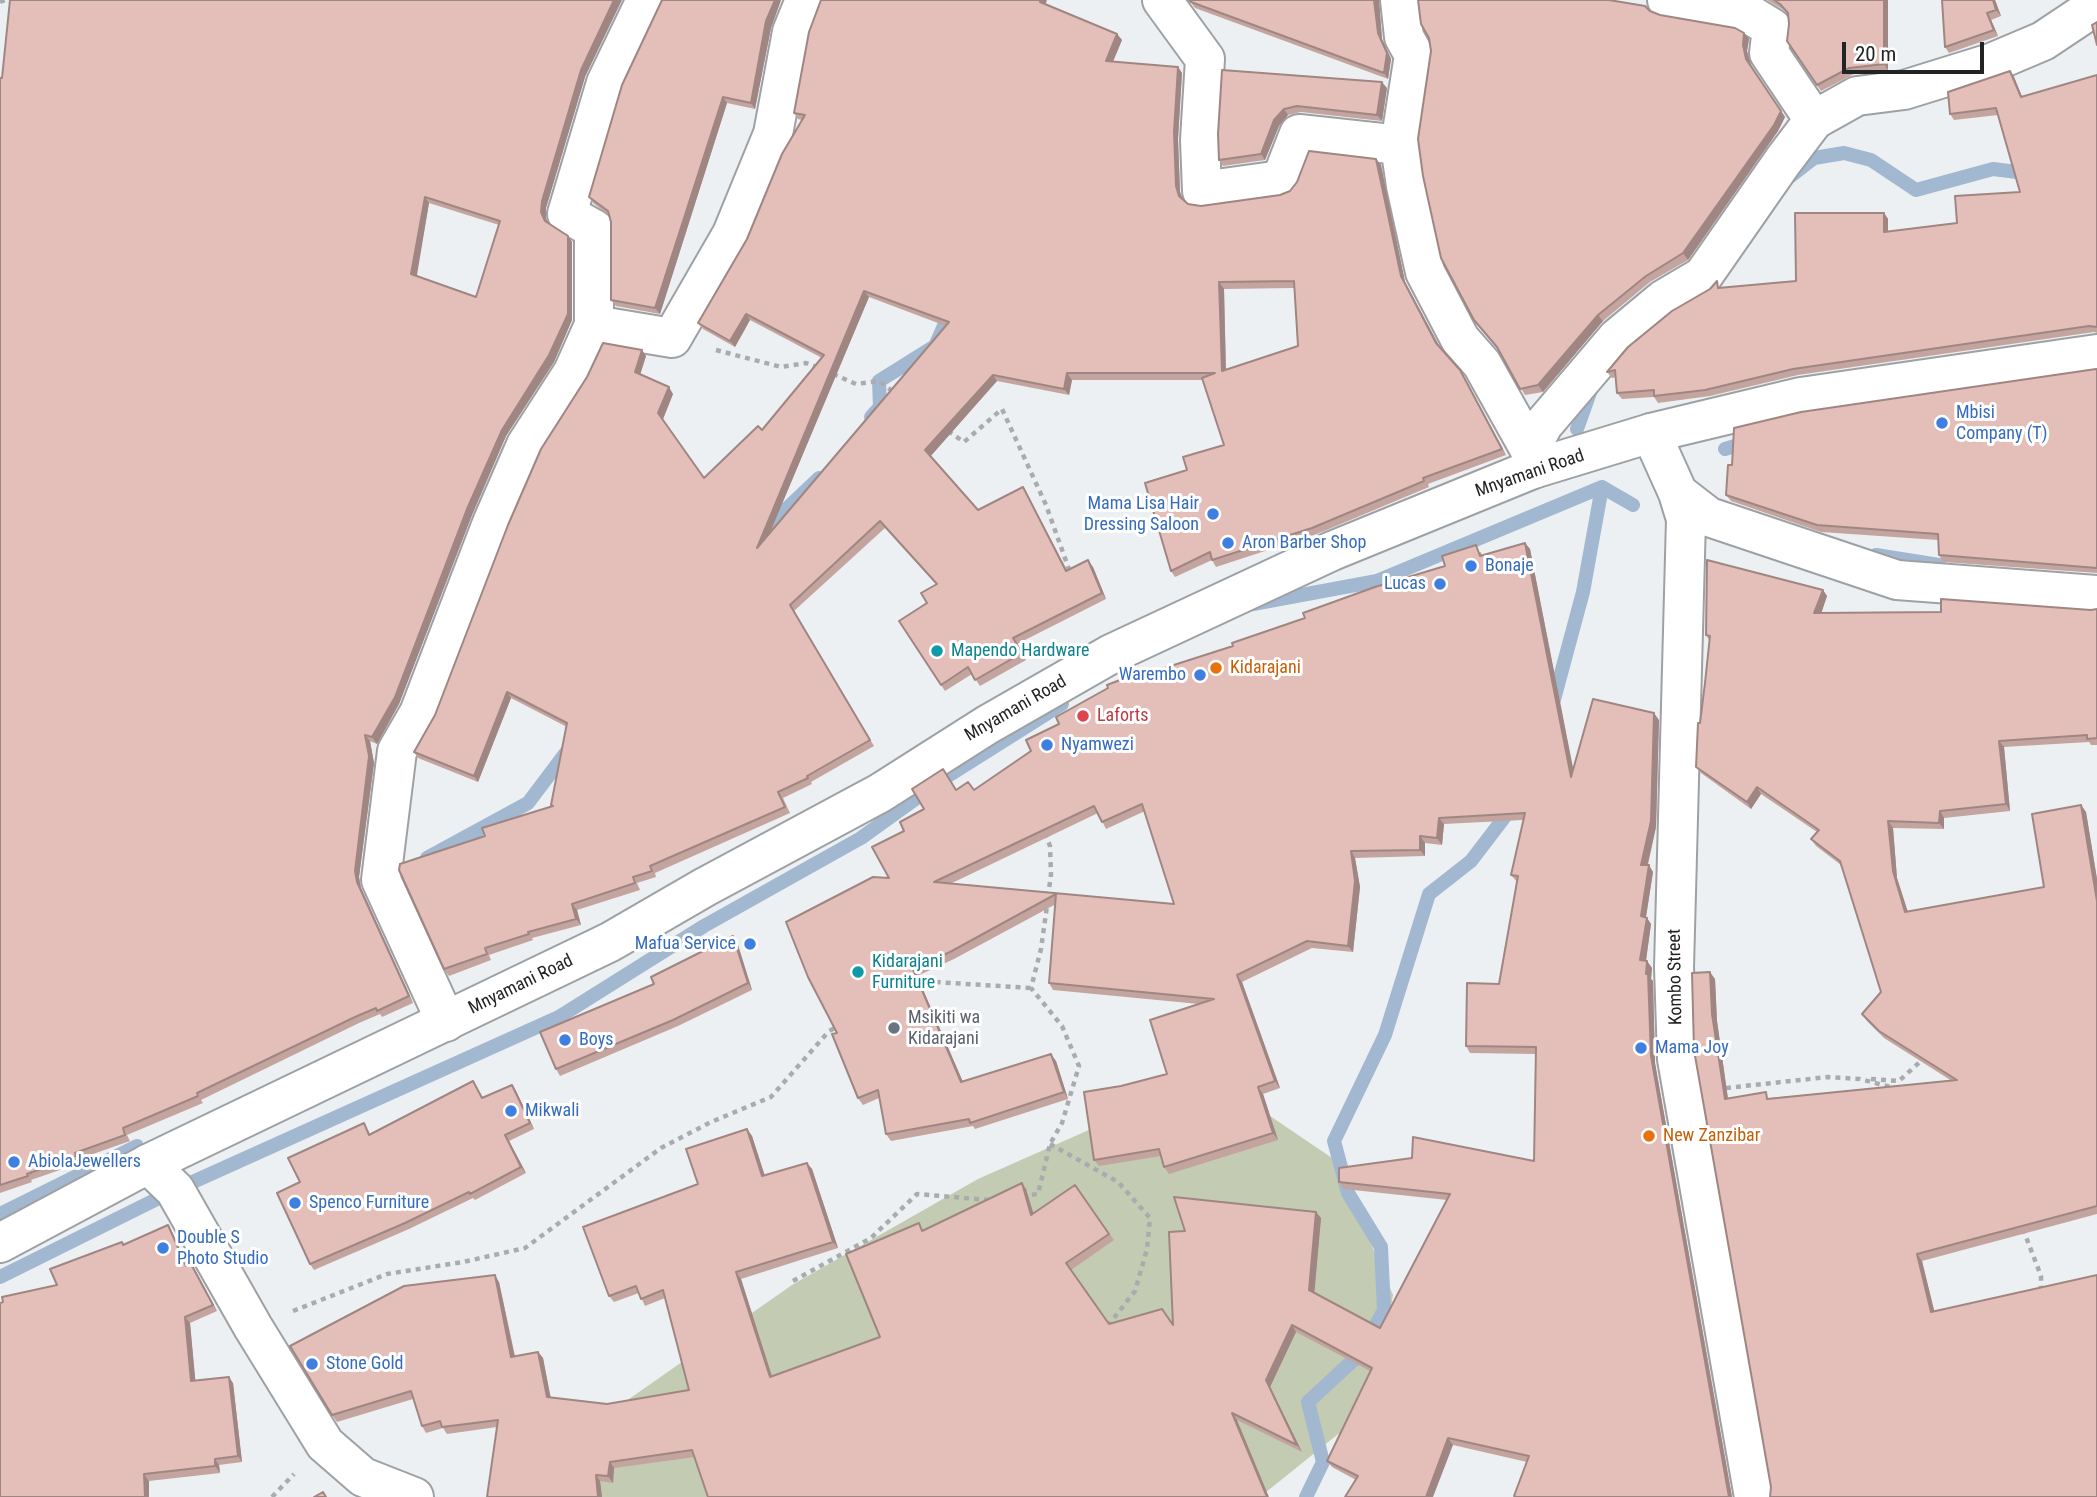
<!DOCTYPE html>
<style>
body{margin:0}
#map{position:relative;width:2097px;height:1497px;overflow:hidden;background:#edf0f3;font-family:"Roboto Condensed",sans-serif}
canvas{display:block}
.scale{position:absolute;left:1842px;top:42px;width:142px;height:32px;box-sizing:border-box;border:4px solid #212324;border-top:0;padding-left:9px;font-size:21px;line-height:24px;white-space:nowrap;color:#212324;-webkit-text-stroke:5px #fff;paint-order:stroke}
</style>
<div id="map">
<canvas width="2097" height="1497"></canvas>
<div class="scale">20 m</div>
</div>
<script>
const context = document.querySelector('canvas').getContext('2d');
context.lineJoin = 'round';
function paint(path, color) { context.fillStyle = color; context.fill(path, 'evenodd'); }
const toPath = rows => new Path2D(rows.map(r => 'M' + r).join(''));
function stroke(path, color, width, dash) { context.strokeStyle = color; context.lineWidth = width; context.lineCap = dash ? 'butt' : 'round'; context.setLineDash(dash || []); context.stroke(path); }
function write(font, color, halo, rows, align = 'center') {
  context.font = font + ' "Roboto Condensed",sans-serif'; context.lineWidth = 6; context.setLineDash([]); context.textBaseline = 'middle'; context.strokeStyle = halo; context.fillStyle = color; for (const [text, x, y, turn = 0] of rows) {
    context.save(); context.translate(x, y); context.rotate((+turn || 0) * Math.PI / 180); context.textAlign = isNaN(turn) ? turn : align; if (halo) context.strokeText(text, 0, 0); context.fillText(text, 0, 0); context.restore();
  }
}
const green = toPath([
 [1211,1076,1335,1160,1393,1295,1373,1406,1260,1497,499,1497,579,1434,792,1285,978,1179]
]);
const stream = toPath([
 [1787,179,1814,158,1844,153,1871,160,1916,190,1993,169,2033,174],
 [871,417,880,407,879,381,935,346,951,310],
 [1577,429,1592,387],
 [1725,449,1751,441],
 [1602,487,1633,505],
 [763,531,819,478],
 [1876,555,1939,565],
 [1253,604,1377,581,1602,487],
 [1552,707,1583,592,1602,487],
 [427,858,528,803,571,746],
 [0,1214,137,1146],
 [0,1277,175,1190,559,1017,704,926,861,838,943,779,1062,704],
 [1306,1497,1323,1462,1308,1402,1360,1354,1384,1310,1381,1247,1348,1193,1334,1141,1385,1035,1429,894,1471,861,1513,806]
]);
const path = toPath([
 [0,2,5,0],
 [716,350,781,367,806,363,819,368],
 [833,374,856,384,879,381,895,393],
 [948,431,964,442,1002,409,1046,505,1071,575],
 [1045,833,1050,846,1051,874,1048,897],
 [917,989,935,982,1031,988],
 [1871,1079,1899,1081,1923,1059],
 [1726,1088,1828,1077,1860,1079,1894,1088],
 [1050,1144,1118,1182,1150,1218,1147,1249,1135,1291,1107,1327],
 [1022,1196,1038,1194,1050,1144,1062,1123,1079,1066,1062,1026,1031,988,1041,949,1047,906],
 [2023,1229,2041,1276,2041,1291],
 [793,1281,871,1238,917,1194,989,1200],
 [293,1311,387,1274,463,1262,525,1248,661,1148,711,1122,771,1097,829,1031,837,1027],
 [272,1497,294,1474]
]);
const street = toPath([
 [1162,0,1205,59,1200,140,1202,191,1281,180,1299,134,1400,145,1406,186,1425,272,1460,339,1482,364,1530,450],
 [1667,0,1737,10,1749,14,1772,28,1769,53,1814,120],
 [1400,145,1414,55,1404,37,1400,0],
 [594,325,594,229,567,214,606,83,646,0],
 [1651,433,1678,493,1709,517,1897,580,2097,595],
 [1533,469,1530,450,1543,425,1617,338,1664,299,1703,276,1783,161,1814,120,1857,96,1904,90,1991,63,2043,41,2097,5],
 [1678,493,1686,519,1674,967,1677,1059,1754,1497],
 [446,1022,381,880,397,751,419,713,492,523,526,445,573,372,594,325,672,338,732,234,773,134,792,32,805,0],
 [148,1164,175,1190,253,1327,325,1444,363,1477,414,1497]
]);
const secondary = toPath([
 [0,1243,148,1164,610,942,705,887,880,793,987,725,1111,654,1332,551,1533,469,1651,433,1801,397,2097,354]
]);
const wall = toPath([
 [662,0,781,0,771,28,755,109,727,103,660,314,616,306,611,300,611,222,609,215,593,203,589,197],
 [1189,0,1379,0,1382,39,1391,59,1388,79,1195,8],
 [1767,0,1888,0,1888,70,1854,74,1821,91,1787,41,1789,24,1788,14,1784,10],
 [1942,0,1995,0,2001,16,1991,20,1998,36,1949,53,1945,47],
 [1046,4,1117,34,1122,40,1113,62,1178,67,1182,73,1178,139,1180,192,1183,199,1188,204,1201,206,1280,195,1376,159,1381,165,1405,282,1439,347,1464,377,1506,455,1428,484,1429,487,1317,534,1216,567,1212,560,1175,577,1171,571,1187,470,1224,445,1203,380,1072,380,1069,395,997,381,930,456,978,510,1023,487,1027,494,1067,570,1093,567,1106,599,1017,644,1026,660,980,686,972,674,945,691,899,621,927,603,936,584,885,528,794,611,874,746,811,782,812,784,783,798,790,813,655,873,656,877,637,883,640,890,577,910,581,925,532,938,533,940,489,955,491,960,449,976,444,969,485,836,552,806,567,727,511,698,478,782,418,758,414,752,646,356,640,375,673,394,663,419,704,478,762,430,822,358,750,320,735,347,703,329,698,323,747,239,802,120,798,119,794,113],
 [1294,288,1298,346,1226,370,1224,289],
 [869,297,946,326,770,532],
 [1650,11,1660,15,1744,33,1749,39,1747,51,1751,65,1785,117,1778,131,1688,260,1650,282,1603,321,1543,392,1525,395,1498,350,1474,320,1429,38],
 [1222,70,1387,88,1382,121,1301,112,1288,115,1279,126,1265,160,1223,166,1219,160],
 [2097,75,2097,333,2094,332,1798,375,1710,396,1658,403,1654,397,1622,399,1617,393,1616,377,1612,378,1607,372,1722,288,1796,281,1884,213,1888,219,1888,232,1957,223,2020,192,1998,115,1954,120,1950,114,2014,77,2022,97],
 [585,77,546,208,546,218,547,222,572,242,572,320,554,362,506,436,472,515,399,704,377,744,370,741,374,763,359,877,361,888,413,1003,382,1017,380,1014,359,1023,201,1100,203,1103,127,1135,130,1141,79,1159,80,1163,31,1180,32,1182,0,1193,0,78],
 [429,203,499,225,476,297,416,276],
 [2097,369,2097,573,1943,562,1939,555,1938,540,1821,532,1731,501,1726,495,1732,465],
 [1525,543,1530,549,1573,770,1659,720,1656,827,1648,865,1653,872,1646,917,1651,924,1646,961,1647,961,1652,968,1651,979,1653,981,1655,1063,1732,1497,1515,1497,1514,1496,1527,1462,1453,1445,1356,1480,1332,1467,1327,1461,1370,1371,1296,1332,1270,1387,1302,1452,1237,1420,695,1457,614,1468,613,1483,600,1481,602,1497,487,1497,497,1427,447,1434,443,1428,426,1433,422,1426,413,1399,337,1422,332,1415,499,1282,515,1356,538,1352,543,1358,550,1397,607,1404,689,1390,665,1298,645,1306,639,1293,614,1302,609,1296,698,1184,747,1129,752,1136,765,1176,807,1163,812,1169,838,1248,741,1279,772,1376,880,1337,924,1230,1026,1189,1033,1213,1075,1185,1114,1240,1071,1270,1109,1324,1173,1325,1321,1218,1314,1293,1380,1328,1447,1200,1344,1189,1339,1182,1534,1161,1536,1054,1470,1053,1466,1046,1499,984,1517,882,1511,875,1523,820,1444,824,1442,845,1425,843,1425,856,1355,858,1360,887,1353,952,1312,948,1242,982,1280,1088,1263,1094,1278,1140,1169,1174,1164,1167,1161,1156,1099,1166,1094,1160,1121,1086,1167,1074,1199,1004,1053,990,1049,983,1056,904,954,959,917,976,963,1082,1056,1061,1068,1099,975,1129,973,1126,891,1141,886,1134,879,1098,863,1105,858,1098,837,1033,904,831,924,809,956,789,974,790,1031,751,1059,724,1153,672,1233,646,1481,552,1482,556],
 [1145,811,1174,904,950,884,1098,813,1106,829],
 [1823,590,1827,596,1821,613,2091,610,2097,609,2097,745,2091,745,2089,742,2004,747,2010,811,1944,818,1944,829,1893,828,1897,878,1908,912,2044,887,2081,805,2086,812,2097,879,2097,1214,1922,1261,1934,1311,1771,1487,1694,1050,1715,979,1717,1021,1728,1099,1770,1098,1952,1081,1884,1038,1867,1021,1862,1014,1881,992,1841,865,1816,846,1811,839,1817,832,1761,794,1751,809,1701,773,1696,767,1700,723,1705,683,1709,640,1706,635],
 [737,942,752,990,678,1026,560,1076,556,1069,654,984],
 [473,1081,483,1098,516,1091,534,1129,509,1141,526,1173,475,1200,473,1198,409,1229,314,1270,310,1264,300,1182,368,1130,370,1134],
 [168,1225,172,1232,187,1266,191,1264,195,1270,217,1311,190,1323,195,1380,233,1383,242,1462,219,1465,220,1473,149,1481,3,1302,57,1285,124,1244]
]);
const shadedWall = toPath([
 [614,0,622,0,585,77,546,208,546,218,550,227,541,212,542,201,581,70],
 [775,0,781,0,771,28,755,109,751,103,766,21],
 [1041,0,1047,0,1044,8,1040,2],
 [1374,0,1379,0,1382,39,1391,59,1388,79,1384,73],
 [1884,0,1888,0,1888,70,1884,64],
 [1993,0,1995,0,2001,16,1996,10],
 [1987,13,1991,20,1998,36,1994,30],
 [1744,33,1749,39,1747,51,1751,65,1785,117,1778,131,1688,260,1683,253,1746,59,1743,45],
 [1117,34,1122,40,1110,68,1106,61],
 [1178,67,1182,73,1178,139,1180,192,1184,203,1179,196,1176,186,1174,132],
 [2010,71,2014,77,2025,104,2021,97],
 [1382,82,1387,88,1382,121,1377,115],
 [723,97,727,103,660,314,655,308],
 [1284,109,1288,115,1279,126,1265,160,1261,154,1274,120],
 [1376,159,1381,165,1405,282,1441,349,1436,343,1401,276],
 [425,197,429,203,416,281,411,274],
 [1884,213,1888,219,1888,239,1884,232],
 [568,236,572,242,572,320,554,362,506,436,472,515,399,704,377,744,372,737],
 [1219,282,1224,289,1226,377,1222,371],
 [864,291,869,297,761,554,757,548],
 [746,314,750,320,735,347,730,341],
 [1598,315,1603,321,1543,392,1538,385],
 [642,350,646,356,639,378,635,372],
 [1460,370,1464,377,1506,455,1502,449],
 [1067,373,1072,380,1069,395,1064,389],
 [993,375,997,381,930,457,925,450],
 [669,387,673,394,663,419,658,413],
 [1023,487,1027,494,1070,577,1066,571],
 [1525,543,1530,549,1576,783,1571,777],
 [1088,560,1093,567,1106,599,1102,593],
 [1823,590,1827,596,1819,620,1814,613],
 [507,692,511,698,478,782,474,776],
 [1654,713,1659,720,1656,827,1646,871,1641,865],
 [365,735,370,741,374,763,359,877,361,888,413,1003,409,996,357,882,355,871],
 [1999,741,2004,747,2010,811,2006,804],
 [1757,787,1761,794,1751,809,1747,802],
 [2081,805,2086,812,2097,879,2097,901],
 [1940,811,1944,818,1944,829,1939,823],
 [1439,818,1444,824,1442,845,1437,838],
 [1888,821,1893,828,1897,878,1910,919,1905,912,1893,871],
 [1420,836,1425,843,1425,856,1420,850],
 [1351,851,1355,858,1360,887,1353,952,1348,946],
 [1649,865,1653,872,1645,923,1641,916],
 [572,904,577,910,581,925,576,919],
 [1647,918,1651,924,1645,967,1640,960],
 [733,936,737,942,752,990,748,983],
 [1647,961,1652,968,1651,979,1653,981,1655,1063,1732,1497,1729,1497,1728,1494,1651,1056,1646,974],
 [913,969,917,976,966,1089,961,1082],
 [1710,972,1715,979,1717,1021,1729,1106,1725,1099,1712,1014],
 [1237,975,1242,982,1280,1088,1275,1081],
 [1051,1054,1056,1061,1068,1099,1064,1092],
 [512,1085,516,1091,534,1129,530,1123],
 [1258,1087,1263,1094,1278,1140,1273,1133],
 [747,1129,752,1136,767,1183,762,1176],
 [505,1135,509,1141,526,1173,521,1167],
 [807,1163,812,1169,838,1248,833,1242],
 [1022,1183,1026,1189,1036,1222,1031,1215],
 [1316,1212,1321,1218,1314,1297,1309,1290],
 [168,1225,172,1232,190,1272,186,1266],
 [1917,1254,1922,1261,1936,1318,1931,1312],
 [191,1264,195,1270,217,1311,213,1305],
 [736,1272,741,1279,774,1383,770,1377],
 [495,1275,499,1282,516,1363,511,1357],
 [185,1317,190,1323,196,1387,191,1381],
 [1292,1325,1296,1332,1270,1387,1302,1452,1297,1445,1266,1380],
 [538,1352,543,1358,552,1404,547,1397],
 [229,1377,233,1383,242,1462,238,1456],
 [1232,1413,1237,1420,1269,1497,1267,1497],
 [1448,1438,1453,1445,1433,1497,1426,1497],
 [215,1459,219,1465,220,1473,215,1466],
 [610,1462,614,1468,613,1483,608,1476],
 [144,1474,149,1481,149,1497,145,1497],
 [596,1475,600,1481,602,1497,598,1497]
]);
const building = toPath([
 [10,0,614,0,581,70,542,201,541,212,545,221,568,236,568,314,549,355,502,430,467,509,395,697,372,737,365,735,369,756,355,871,357,882,409,996,377,1011,376,1008,355,1017,197,1093,198,1096,123,1128,125,1135,75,1153,76,1156,27,1174,28,1176,0,1185,0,78,2,78,10,0],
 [425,197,500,221,476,297,411,274,425,197],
 [662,0,775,0,766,21,751,103,723,97,655,308,611,300,611,222,608,211,589,197,622,85,662,0],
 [821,0,1041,0,1040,2,1117,34,1106,61,1178,67,1174,132,1176,186,1179,196,1188,204,1201,206,1280,195,1290,191,1297,182,1309,151,1376,159,1401,276,1436,343,1460,370,1502,449,1423,478,1424,481,1312,528,1212,560,1210,552,1171,571,1145,483,1187,470,1183,457,1224,445,1202,378,1215,373,1067,373,1064,389,993,375,925,450,978,510,1023,487,1066,571,1088,560,1102,593,1013,638,1022,653,975,680,968,667,941,685,899,621,927,603,921,593,937,584,880,521,790,605,870,740,807,776,808,778,778,792,785,807,650,866,652,871,633,877,635,883,572,904,576,919,528,932,529,934,485,948,487,954,444,969,399,870,400,864,485,836,482,828,553,806,551,805,567,723,507,692,474,776,414,752,435,715,508,525,541,449,587,377,603,343,642,350,635,372,669,387,658,413,704,478,758,426,762,430,824,355,746,314,730,341,698,323,747,239,782,154,805,115,794,113,809,32,821,0],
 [1294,281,1298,346,1222,371,1219,282,1294,281],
 [864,291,949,322,757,548,864,291],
 [1189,0,1374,0,1378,33,1387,53,1384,73,1191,2,1189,0],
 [1418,0,1609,0,1645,6,1650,11,1660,15,1735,28,1744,33,1743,45,1746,59,1781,111,1774,125,1683,253,1646,276,1598,315,1538,385,1520,389,1497,347,1474,320,1441,258,1423,176,1418,139,1431,51,1429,38,1421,24,1418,0],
 [1774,0,1884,0,1884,64,1849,68,1817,85,1787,41,1789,24,1788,13,1780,4,1774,0],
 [1942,0,1993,0,1996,10,1987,13,1994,30,1945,47,1942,0],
 [2097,22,2097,45,2092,25,2097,22],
 [1222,70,1382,82,1377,115,1297,106,1284,109,1274,120,1261,154,1219,160,1218,134,1222,70],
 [2010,71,2021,97,2097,75,2097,327,2089,326,1793,369,1705,390,1654,396,1654,390,1617,393,1615,370,1607,372,1628,347,1672,311,1710,289,1717,281,1718,288,1796,281,1795,213,1884,213,1884,232,1957,223,1955,196,2020,192,1996,108,1950,114,1948,92,2010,71],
 [2096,369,2097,369,2097,568,1939,555,1938,534,1817,525,1726,495,1728,465,1732,465,1734,428,1801,412,2096,369],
 [1525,543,1571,777,1593,699,1654,713,1651,821,1641,865,1649,865,1641,916,1647,918,1640,960,1647,961,1646,974,1648,974,1651,1056,1729,1497,1517,1497,1514,1496,1529,1456,1448,1438,1426,1497,1345,1497,1358,1476,1327,1461,1372,1368,1292,1325,1266,1380,1297,1445,1232,1413,1267,1497,708,1497,692,1450,610,1462,608,1476,596,1475,598,1497,487,1497,498,1420,442,1427,440,1421,422,1426,411,1391,332,1415,290,1346,404,1286,495,1275,511,1357,538,1352,547,1397,607,1404,689,1390,663,1290,641,1299,636,1286,609,1296,583,1227,698,1184,686,1149,747,1129,762,1176,807,1163,833,1242,736,1272,770,1377,880,1337,846,1254,919,1223,922,1231,1022,1183,1031,1215,1075,1185,1109,1234,1066,1263,1109,1324,1162,1309,1173,1325,1169,1232,1185,1231,1174,1197,1316,1212,1309,1290,1380,1328,1450,1194,1339,1182,1339,1168,1412,1158,1413,1137,1534,1161,1536,1047,1466,1046,1467,983,1499,984,1518,876,1511,875,1525,813,1439,818,1437,838,1420,836,1420,850,1351,851,1355,881,1348,946,1307,941,1237,975,1275,1081,1258,1087,1273,1133,1164,1167,1159,1149,1094,1160,1084,1092,1121,1086,1167,1074,1150,1020,1214,999,1049,983,1056,894,950,952,913,969,961,1082,1051,1054,1064,1092,970,1123,969,1119,886,1134,878,1090,858,1098,832,1034,837,1033,808,977,786,922,873,877,889,878,872,847,904,831,900,822,924,809,912,789,943,769,956,790,968,782,974,790,1031,751,1026,740,1059,724,1056,717,1108,688,1107,685,1151,668,1152,672,1233,646,1232,643,1305,618,1303,613,1375,587,1445,566,1442,556,1476,545,1480,556,1525,543],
 [1142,804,1174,904,934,882,1094,806,1102,822,1142,804],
 [1707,560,1823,590,1814,613,1941,612,1941,599,2091,610,2097,609,2097,738,2087,739,2087,735,1999,741,2006,804,1940,811,1939,823,1888,821,1893,871,1905,912,2044,887,2032,814,2081,805,2097,901,2097,1206,1917,1254,1931,1312,2097,1275,2097,1497,1770,1497,1771,1487,1694,1050,1692,973,1710,972,1712,1014,1725,1099,1766,1092,1767,1099,1957,1080,1879,1031,1862,1014,1881,992,1840,861,1811,839,1819,830,1757,787,1747,802,1696,767,1698,723,1700,723,1705,683,1710,636,1706,635,1707,560],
 [733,936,748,983,673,1020,556,1069,540,1032,654,984,651,977,733,936],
 [473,1081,482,1098,512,1085,530,1123,505,1135,521,1167,470,1194,469,1192,405,1223,310,1264,277,1193,300,1182,288,1158,364,1123,369,1135,473,1081],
 [168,1225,186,1266,191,1264,213,1305,185,1317,191,1381,229,1377,238,1456,215,1459,215,1466,144,1474,145,1497,0,1497,0,1303,3,1302,2,1297,57,1285,50,1269,122,1242,123,1245,168,1225],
 [323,1492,326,1497,314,1497,323,1492]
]);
const markers = [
 [1942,423,7,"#3f7fe0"],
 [1213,514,7,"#3f7fe0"],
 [1228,543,7,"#3f7fe0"],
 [1471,566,7,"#3f7fe0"],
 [1440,584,7,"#3f7fe0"],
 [937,651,7,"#0f9aa8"],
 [1216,668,7,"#e8710a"],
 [1200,675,7,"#3f7fe0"],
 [1083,716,7,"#e0444e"],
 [1047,745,7,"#3f7fe0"],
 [750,944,7,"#3f7fe0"],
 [858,972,7,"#0f9aa8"],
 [894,1028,7,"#6b7280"],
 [565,1040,7,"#3f7fe0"],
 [1641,1048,7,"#3f7fe0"],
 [511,1111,7,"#3f7fe0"],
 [1649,1136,7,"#e8710a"],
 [14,1162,7,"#3f7fe0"],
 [295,1203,7,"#3f7fe0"],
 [163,1248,7,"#3f7fe0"],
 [312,1364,7,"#3f7fe0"]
];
const shopNames = [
 ["Mbisi",1956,413],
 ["Company (T)",1956,434],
 ["Mama Lisa Hair",1199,504,"right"],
 ["Dressing Saloon",1199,525,"right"],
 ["Aron Barber Shop",1242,543],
 ["Bonaje",1485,566],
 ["Lucas",1426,584,"right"],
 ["Warembo",1186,675,"right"],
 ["Nyamwezi",1061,745],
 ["Mafua Service",736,944,"right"],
 ["Boys",579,1040],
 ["Mama Joy",1655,1048],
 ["Mikwali",525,1111],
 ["AbiolaJewellers",28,1162],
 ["Spenco Furniture",309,1203],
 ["Double S",177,1238],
 ["Photo Studio",177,1259],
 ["Stone Gold",326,1364]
];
const streetNames = [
 ["Mnyamani Road",1530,474,-19],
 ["Mnyamani Road",1016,709,-30],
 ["Kombo Street",1676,977,-91],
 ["Mnyamani Road",521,985,-26]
];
const cultureNames = [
 ["Mapendo Hardware",951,651],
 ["Kidarajani",872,962],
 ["Furniture",872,983]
];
const foodNames = [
 ["Kidarajani",1230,668],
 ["New Zanzibar",1663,1136]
];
const healthNames = [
 ["Laforts",1097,716]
];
const worshipNames = [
 ["Msikiti wa",908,1018],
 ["Kidarajani",908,1039]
];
paint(green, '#c3cbb2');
stroke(stream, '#a2b8d1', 14);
stroke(street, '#9ea1a4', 42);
stroke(secondary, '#9ea1a4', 42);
stroke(path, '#a9acae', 4.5, [5, 5]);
stroke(street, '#fff', 38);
stroke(secondary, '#fff', 38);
paint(wall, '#c4a49f');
paint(shadedWall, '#a08682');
paint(building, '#e4bfb9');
stroke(building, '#a08682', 2);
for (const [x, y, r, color] of markers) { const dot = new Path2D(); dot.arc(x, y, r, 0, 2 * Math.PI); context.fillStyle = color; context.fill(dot); stroke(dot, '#fff', 2.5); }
write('18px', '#366cbe', '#fff', shopNames, 'left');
write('18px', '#212324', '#fff', streetNames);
write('18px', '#0d838f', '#fff', cultureNames, 'left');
write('18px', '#c56008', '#fff', foodNames, 'left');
write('18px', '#be3a42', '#fff', healthNames, 'left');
write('18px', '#5b616d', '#fff', worshipNames, 'left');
</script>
